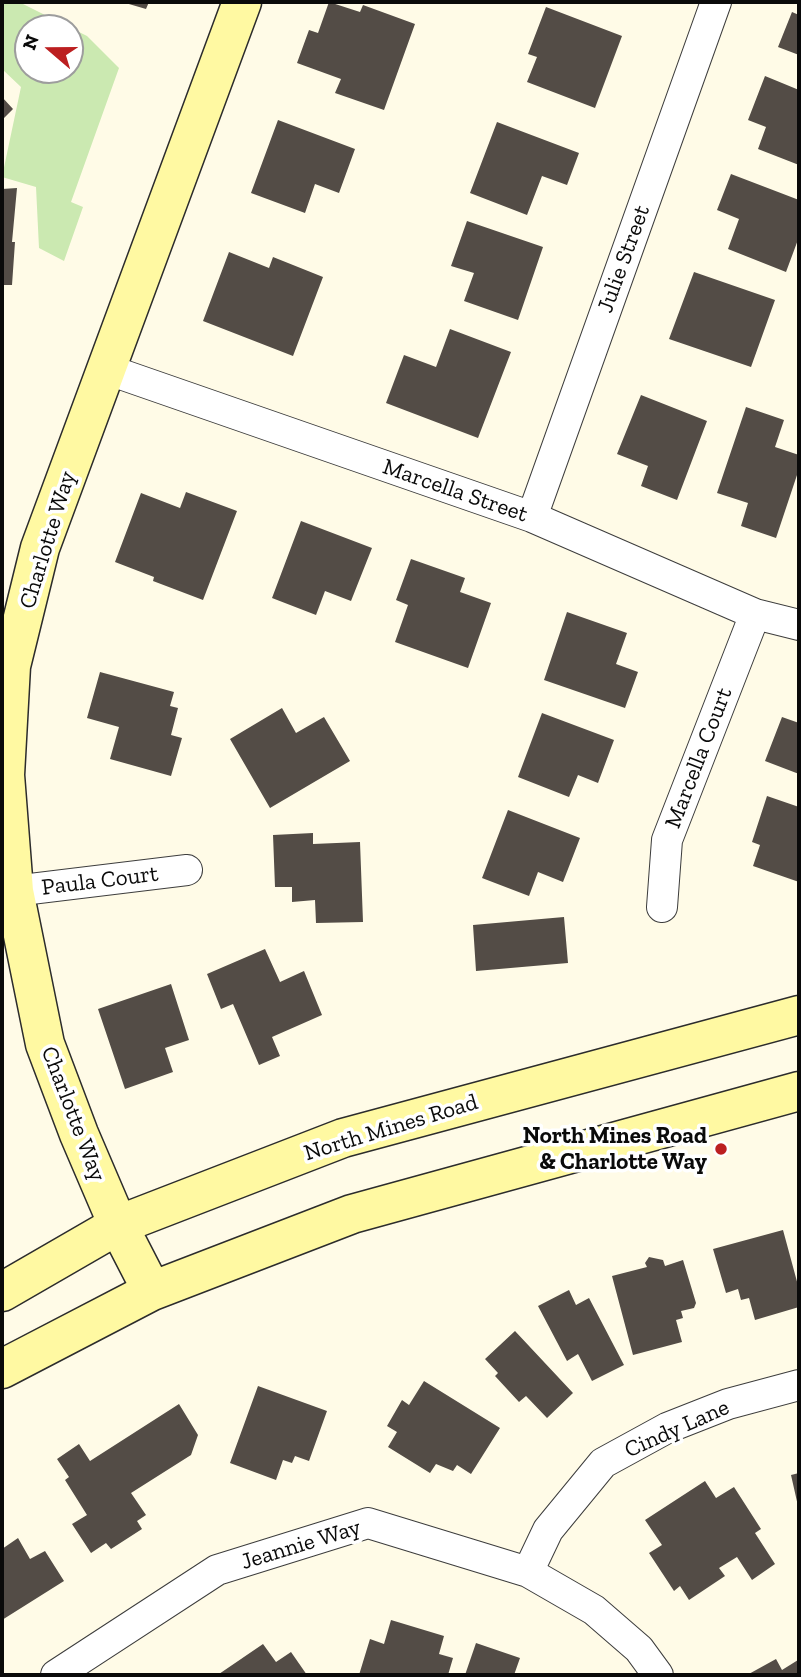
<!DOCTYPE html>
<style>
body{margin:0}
#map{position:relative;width:801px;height:1677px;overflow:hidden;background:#fffbe7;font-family:"Zilla Slab",serif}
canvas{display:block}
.frame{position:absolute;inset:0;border:4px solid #0a0a0a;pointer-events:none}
.north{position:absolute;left:14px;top:14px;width:70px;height:70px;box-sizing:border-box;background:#fff;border:2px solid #9d9d9d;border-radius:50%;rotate:290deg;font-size:19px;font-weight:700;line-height:28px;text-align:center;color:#0a0a0a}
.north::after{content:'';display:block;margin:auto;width:24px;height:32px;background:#bc1f20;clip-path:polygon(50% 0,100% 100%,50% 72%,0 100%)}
</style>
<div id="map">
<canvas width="801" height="1677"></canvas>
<div class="frame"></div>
<div class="north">N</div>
</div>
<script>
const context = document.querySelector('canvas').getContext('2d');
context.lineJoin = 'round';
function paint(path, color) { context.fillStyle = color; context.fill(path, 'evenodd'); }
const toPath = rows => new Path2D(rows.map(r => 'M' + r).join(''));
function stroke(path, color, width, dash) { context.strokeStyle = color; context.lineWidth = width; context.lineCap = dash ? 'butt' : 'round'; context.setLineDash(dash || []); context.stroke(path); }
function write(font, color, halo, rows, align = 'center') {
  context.font = font + ' "Zilla Slab",serif'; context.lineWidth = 7; context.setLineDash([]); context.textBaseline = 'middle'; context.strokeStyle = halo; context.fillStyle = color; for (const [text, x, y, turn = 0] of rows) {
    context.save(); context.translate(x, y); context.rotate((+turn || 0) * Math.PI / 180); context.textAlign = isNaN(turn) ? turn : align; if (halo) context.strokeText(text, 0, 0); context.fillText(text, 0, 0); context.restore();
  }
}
const green = toPath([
 [2,2,19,2,87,36,119,68,71,202,83,207,64,261,39,248,36,187,2,177,21,87,2,69],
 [28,28,70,28,70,70,28,70]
]);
const building = toPath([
 [122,2,149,2,146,9],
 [329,2,360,12,363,5,415,24,384,110,335,93,341,79,297,63,309,30,318,33],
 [546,7,622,36,595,108,527,82,537,57,528,54],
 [792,12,799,15,799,55,778,47],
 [765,76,799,90,799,165,758,149,766,127,748,120],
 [2,97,13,109,2,120],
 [278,120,355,149,339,193,315,184,305,213,251,193],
 [497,122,579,153,567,185,542,176,527,215,470,193],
 [731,174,799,200,799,237,786,272,728,249,739,219,717,210],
 [17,188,12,242,15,242,12,285,2,285,2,189],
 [467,221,543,247,518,320,464,301,474,273,451,266],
 [229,252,269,268,273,257,323,277,293,356,203,321],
 [694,272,775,300,751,367,669,339],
 [450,329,511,352,478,438,386,403,404,355,436,367],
 [641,395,707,421,677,500,641,486,648,466,617,454],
 [746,407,784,420,775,447,799,455,799,469,776,538,741,526,748,503,717,493],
 [186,492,237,511,203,600,153,581,154,577,115,562,141,493,180,508],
 [301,521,372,548,351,601,325,591,316,615,272,598],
 [411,559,465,578,460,592,491,603,468,668,395,642,408,605,396,600],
 [567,612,627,633,616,664,638,672,625,708,544,680],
 [100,672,174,692,170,706,178,708,171,735,182,738,171,776,110,759,119,727,87,718],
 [282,708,296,733,324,717,350,761,270,808,230,739],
 [542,713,614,740,598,783,578,775,569,797,518,777],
 [782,717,799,723,799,774,765,761],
 [767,796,799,807,799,882,753,866,760,845,752,842],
 [508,810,580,838,563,882,538,872,529,896,482,878],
 [313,833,313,844,360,842,363,922,316,923,315,900,292,902,292,887,275,887,273,835],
 [564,917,568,963,476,971,473,925],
 [265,949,280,982,304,971,322,1015,272,1037,280,1056,259,1065,233,1004,221,1009,207,974],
 [171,984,189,1040,165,1048,173,1072,125,1089,98,1009],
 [783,1230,799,1289,799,1307,755,1320,749,1298,741,1300,738,1289,726,1293,713,1249],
 [649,1257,663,1260,665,1266,683,1260,696,1303,694,1308,681,1311,683,1318,676,1320,682,1342,633,1355,612,1276,647,1267,645,1263],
 [569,1290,576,1305,589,1298,624,1365,592,1381,578,1354,567,1361,538,1306],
 [515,1331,573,1393,547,1418,526,1396,519,1402,495,1376,498,1373,485,1359],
 [424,1381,500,1428,471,1474,457,1465,453,1471,436,1464,430,1473,388,1447,397,1432,387,1426,402,1400,409,1405],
 [258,1386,327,1411,309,1461,295,1456,292,1463,283,1460,276,1480,230,1463],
 [179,1404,198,1435,191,1455,131,1493,146,1515,137,1521,142,1529,111,1549,106,1543,91,1553,72,1524,87,1515,65,1480,69,1477,57,1459,79,1444,90,1461],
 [799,1473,799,1506,798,1506,791,1475],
 [705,1481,716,1498,734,1487,761,1529,755,1533,775,1564,752,1580,737,1557,719,1568,725,1576,689,1600,680,1586,674,1591,649,1553,662,1545,645,1520],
 [18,1538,30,1559,45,1551,64,1581,2,1620,2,1549],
 [391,1620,444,1636,439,1654,453,1658,448,1675,359,1675,370,1639,384,1644],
 [476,1643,520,1658,514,1675,465,1675],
 [263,1644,276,1662,291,1652,307,1675,221,1675,219,1674],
 [776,1659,782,1670,798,1660,799,1675,747,1675]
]);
const street = toPath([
 [106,369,532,517,755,614,799,625],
 [532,517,716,2],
 [14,891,187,870],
 [662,907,667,840,755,614],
 [528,1572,548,1530,603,1463,667,1428,728,1404,799,1385],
 [56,1675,217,1570,368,1523,528,1572,594,1610,639,1649,658,1675]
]);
const secondary = toPath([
 [152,1291,118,1225,79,1134,45,1044,14,891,5,775,11,666,40,548,242,2],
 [2,1292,118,1225,343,1138,799,1015],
 [2,1369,152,1291,352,1214,799,1091]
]);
const markers = [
 [721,1149,7,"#bc1f20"]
];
const streetNames = [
 ["Julie Street",624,259,-70],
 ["Marcella Street",455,491,19],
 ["Charlotte Way",48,540,-73],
 ["Marcella Court",699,758,-69],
 ["Paula Court",100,881,-7],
 ["Charlotte Way",73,1114,69],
 ["North Mines Road",391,1128,-17],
 ["Cindy Lane",677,1429,-24],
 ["Jeannie Way",301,1545,-17]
];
const poiNames = [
 ["North Mines Road",707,1136],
 ["& Charlotte Way",707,1162]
];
paint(green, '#cbe9b1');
paint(building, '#534c46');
stroke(street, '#3d3d3d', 32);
stroke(secondary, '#2c2c2c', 41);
stroke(street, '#fff', 30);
stroke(secondary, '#fff9a2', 38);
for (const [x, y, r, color] of markers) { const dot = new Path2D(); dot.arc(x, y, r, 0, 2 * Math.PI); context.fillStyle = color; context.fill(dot); stroke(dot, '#fff', 2.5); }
write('23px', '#0a0a0a', '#fff', streetNames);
write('bold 23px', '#0a0a0a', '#fff', poiNames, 'right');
</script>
